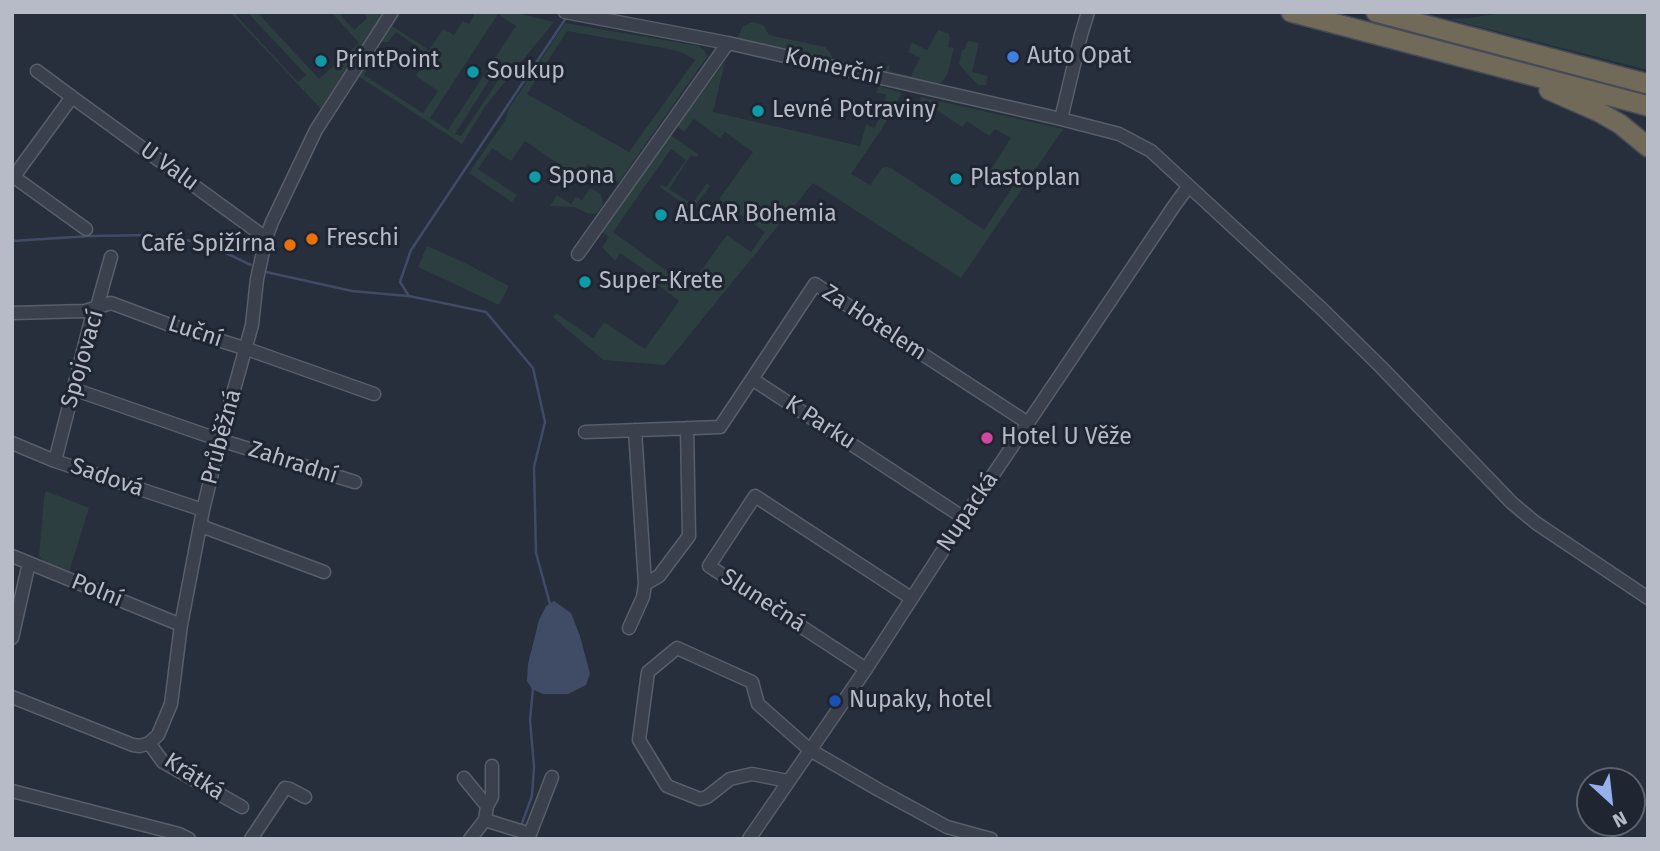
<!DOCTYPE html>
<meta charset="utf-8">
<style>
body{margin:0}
#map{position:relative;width:1660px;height:851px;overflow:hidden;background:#272e3c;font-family:"Fira Sans",sans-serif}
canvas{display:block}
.frame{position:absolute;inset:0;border:14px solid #b6bbc7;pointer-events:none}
.north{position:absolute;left:1576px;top:767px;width:70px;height:70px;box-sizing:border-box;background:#1f2531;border:2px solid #5b616d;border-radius:50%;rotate:153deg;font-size:19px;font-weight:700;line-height:28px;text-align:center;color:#b6bbc7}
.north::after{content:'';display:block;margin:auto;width:24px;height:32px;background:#96afed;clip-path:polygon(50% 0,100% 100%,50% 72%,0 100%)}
</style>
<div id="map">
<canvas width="1660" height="851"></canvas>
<div class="frame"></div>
<div class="north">N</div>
</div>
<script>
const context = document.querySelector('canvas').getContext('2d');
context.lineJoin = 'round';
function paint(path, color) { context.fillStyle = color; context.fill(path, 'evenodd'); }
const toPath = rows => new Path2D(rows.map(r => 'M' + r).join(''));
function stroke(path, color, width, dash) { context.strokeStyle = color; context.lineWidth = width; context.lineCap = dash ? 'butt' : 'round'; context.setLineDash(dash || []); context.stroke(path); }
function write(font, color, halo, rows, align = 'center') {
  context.font = font + ' "Fira Sans",sans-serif'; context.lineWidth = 6; context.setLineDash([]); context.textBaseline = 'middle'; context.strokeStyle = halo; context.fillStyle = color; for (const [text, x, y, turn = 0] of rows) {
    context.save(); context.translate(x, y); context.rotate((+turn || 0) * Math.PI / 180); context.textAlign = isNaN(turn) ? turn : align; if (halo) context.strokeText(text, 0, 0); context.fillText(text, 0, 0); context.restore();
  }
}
const green = toPath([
 [230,12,233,12,298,82,306,75,247,12,257,12,319,79,359,43,331,12,338,12,354,30,367,18,363,12,384,12,321,109],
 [470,12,513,12,554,22,486,105,462,144,358,76,375,50,378,52,364,75,423,113,438,91,416,76,429,55,396,32,388,42,381,42,392,26,429,50,443,29,454,35,463,21,469,24,474,15],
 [498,14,516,26,448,130,430,118],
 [495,71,501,76,461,136,455,134],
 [1507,12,1648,12,1648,70,1449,19,1470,18],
 [753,22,763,25,769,35,825,47,831,54,832,61,737,38,743,26],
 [565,23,699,46,705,51,707,57,618,183,588,164,583,171,577,167,572,173,525,141,511,161,492,148,478,169,517,195,512,202,469,173,506,119,508,110],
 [567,31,664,48,681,52,695,60,629,152,527,94],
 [938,30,948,33,950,38,948,47,954,48,947,75,942,82,938,85,884,73,888,65,890,65,889,71,911,76,920,58,908,52,912,42,926,50,928,49],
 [969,41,979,43,972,72,988,76,986,85,978,85,959,64,962,50,965,50,967,42],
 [725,62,713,112,860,146,866,124,874,128,884,111,886,94,876,93,879,86,902,93,881,130,851,174,870,185,882,168,887,167,891,168,984,230,1012,188,1003,181,1007,174,1001,170,996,177,989,172,1011,138,995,129,989,136,967,121,962,127,934,108,925,120,919,115,917,108,921,97,1063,129,961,278,813,183,665,365,603,360,553,317,556,313,593,338,604,322,645,349,679,301,645,275,646,271,620,253,615,261,602,247,609,237,602,232,670,135,698,154,696,157,691,155,669,189,692,204,707,183,710,186,692,210,660,187,662,185,666,187,686,160,671,149,613,232,689,287,727,235,751,252,765,232,719,199,753,152,725,132,720,138,694,119,684,132,677,126],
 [590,188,600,193,602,199,603,205,596,214,586,213,575,207,550,206,557,195,571,204,576,197,582,200],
 [427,246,463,262,509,286,499,305,418,267],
 [46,491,89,508,69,572,46,563,39,556,44,498]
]);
const water = toPath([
 [554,601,571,613,580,636,590,674,586,685,568,694,543,694,532,689,527,681,528,664,539,620,546,606]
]);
const stream = toPath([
 [12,241,91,236,151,235,205,243,251,265],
 [266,272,352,291,408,296],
 [550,604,536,553,534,467,545,422,533,368,486,312,409,296,400,282,411,250,566,18],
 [521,826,532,796,534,767,530,720,533,688]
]);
const minor = toPath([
 [565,12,728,43,1061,119],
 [1088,12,1081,35,1061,119,1119,134,1151,151,1323,310,1381,367,1512,503,1536,523,1648,598],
 [37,71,72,97],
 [14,177,86,229],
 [12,179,72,97,266,238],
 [578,254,728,43],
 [12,313,85,311,111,303,170,325,247,349,374,394],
 [752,379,815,284,1028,423],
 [73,389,220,440,355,482],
 [585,432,720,427,752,379,964,518],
 [12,443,55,461,203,510],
 [55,461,92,316,97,307,111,257],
 [201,526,324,572],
 [12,556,181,625],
 [645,584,659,576,689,536,687,428],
 [629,628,643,597,645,584,635,430],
 [12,638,29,563],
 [866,669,709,566,755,496,911,598],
 [12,697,133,745,140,746,149,743,158,735,171,704,181,625,203,510,220,440,252,325,257,279,266,238,272,222,316,130,392,12],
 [149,743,163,762,242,807],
 [464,778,487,806],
 [788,781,752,774,730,779,707,797,700,799,667,786,639,740,648,672,677,648,752,682,758,704,810,750,879,790,947,827,991,839],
 [12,791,179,834,189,839],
 [485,820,530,834,528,839],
 [530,834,552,777],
 [251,839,285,788,290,789,305,797],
 [470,839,485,820,487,806,492,797,492,766],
 [749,839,866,669,964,518,1174,206,1188,187]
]);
const highway = toPath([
 [1291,12,1648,106],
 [1376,12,1648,84],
 [1549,90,1599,112,1620,124,1648,147]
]);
const markers = [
 [1013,57,7,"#3f7fe0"],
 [321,61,7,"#0f9aa8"],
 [473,72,7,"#0f9aa8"],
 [758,111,7,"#0f9aa8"],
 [535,177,7,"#0f9aa8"],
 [956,179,7,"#0f9aa8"],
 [661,215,7,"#0f9aa8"],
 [312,239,7,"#e8710a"],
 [290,245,7,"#e8710a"],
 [585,282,7,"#0f9aa8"],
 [987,438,7,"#d1479c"],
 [835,701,7,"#1a4fb4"]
];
const poiNames = [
 ["Auto Opat",1027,57],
 ["PrintPoint",335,61],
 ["Soukup",487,72],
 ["Levné Potraviny",772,111],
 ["Spona",549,177],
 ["Plastoplan",970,179],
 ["ALCAR Bohemia",675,215],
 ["Freschi",326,239],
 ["Café Spižírna",276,245,"right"],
 ["Super-Krete",599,282],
 ["Hotel U Věže",1001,438],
 ["Nupaky, hotel",849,701]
];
const streetNames = [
 ["Komerční",833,67,13],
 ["U Valu",169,167,36],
 ["Za Hotelem",874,323,33],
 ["Luční",195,332,18],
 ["Spojovací",83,359,-74],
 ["K Parku",820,423,33],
 ["Průběžná",222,437,-75],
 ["Zahradní",293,463,18],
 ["Sadová",107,478,19],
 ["Nupacká",968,512,-56],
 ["Polní",97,591,22],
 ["Slunečná",763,601,33],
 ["Krátká",194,777,33]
];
paint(green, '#2d3e41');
paint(water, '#404c65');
stroke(stream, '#404c65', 2.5);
stroke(minor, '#585e6a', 15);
stroke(highway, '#454b57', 22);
stroke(minor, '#3a404c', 12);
stroke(highway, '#716a58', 19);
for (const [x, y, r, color] of markers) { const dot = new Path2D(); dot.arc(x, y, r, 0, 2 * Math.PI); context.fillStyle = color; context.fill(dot); stroke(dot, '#1f2531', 2.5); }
write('23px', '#b6bbc7', '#1f2531', poiNames, 'left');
write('23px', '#b6bbc7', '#1f2531', streetNames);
</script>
